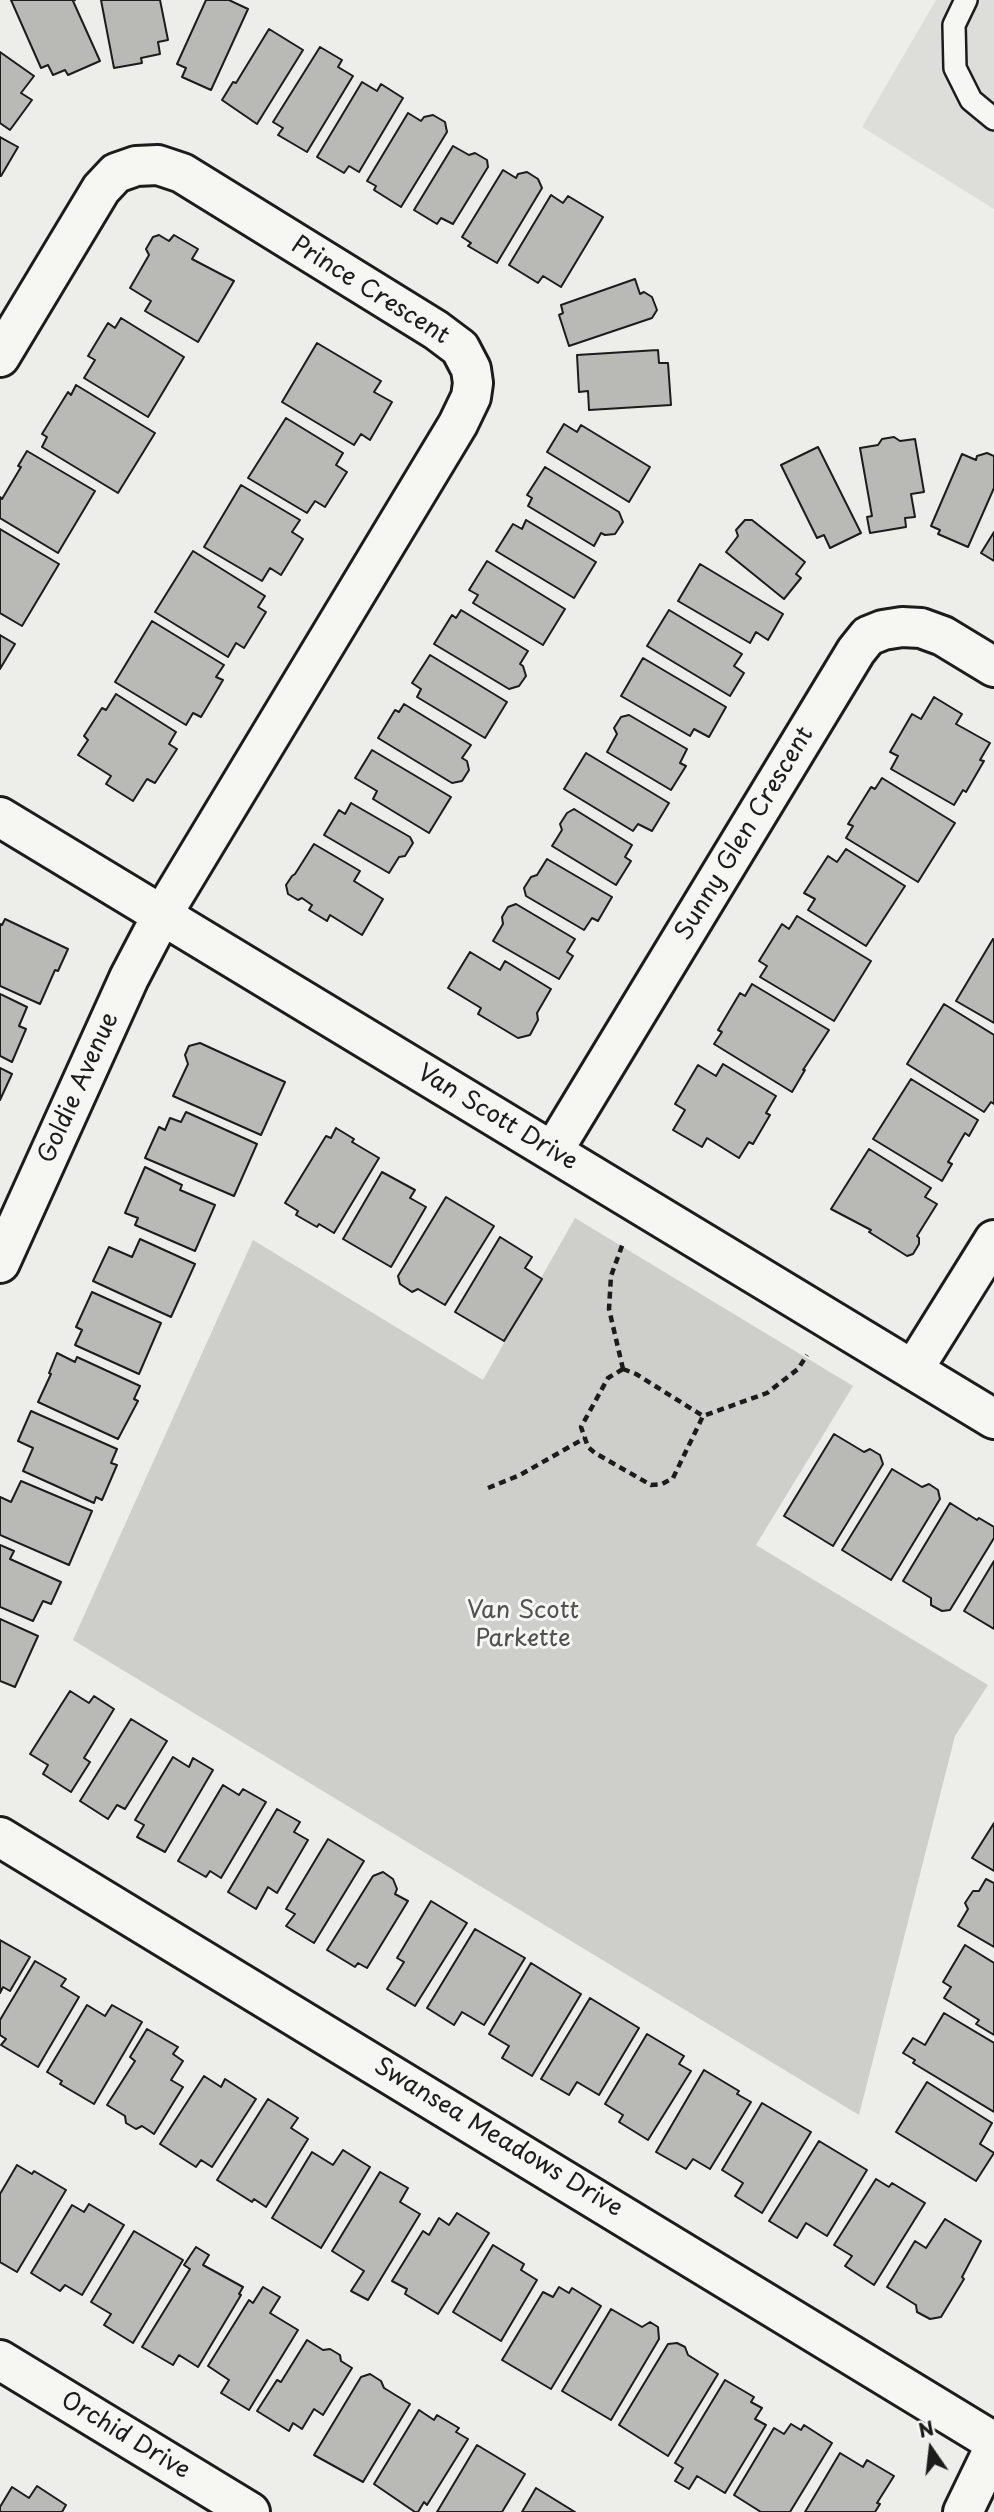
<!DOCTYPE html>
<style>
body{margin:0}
#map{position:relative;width:994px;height:2512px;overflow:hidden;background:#edede9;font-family:"Playpen Sans",sans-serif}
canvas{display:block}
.north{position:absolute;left:896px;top:2414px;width:70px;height:70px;-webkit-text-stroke:5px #f6f6f2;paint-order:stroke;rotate:346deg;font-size:19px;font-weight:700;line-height:28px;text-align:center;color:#1c1c1c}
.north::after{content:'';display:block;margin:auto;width:24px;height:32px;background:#1c1c1c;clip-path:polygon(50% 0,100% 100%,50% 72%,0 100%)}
</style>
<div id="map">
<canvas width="994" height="2512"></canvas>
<div class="north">N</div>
</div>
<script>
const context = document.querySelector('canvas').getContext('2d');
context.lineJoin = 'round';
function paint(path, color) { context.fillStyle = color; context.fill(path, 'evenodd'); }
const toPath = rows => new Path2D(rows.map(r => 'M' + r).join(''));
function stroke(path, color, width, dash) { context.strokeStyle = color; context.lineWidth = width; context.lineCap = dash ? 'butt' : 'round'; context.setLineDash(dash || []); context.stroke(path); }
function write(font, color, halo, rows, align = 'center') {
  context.font = font + ' "Playpen Sans",sans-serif'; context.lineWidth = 6; context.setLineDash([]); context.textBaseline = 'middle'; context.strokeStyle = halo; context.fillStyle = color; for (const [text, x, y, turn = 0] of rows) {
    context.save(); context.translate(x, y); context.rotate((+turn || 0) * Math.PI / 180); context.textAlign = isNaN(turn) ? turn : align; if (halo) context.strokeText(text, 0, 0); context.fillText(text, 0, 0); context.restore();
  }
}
const built = toPath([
 [936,0,994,0,994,209,862,127]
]);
const green = toPath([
 [575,1218,853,1386,756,1545,988,1685,955,1736,859,2115,73,1640,253,1240,483,1380]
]);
const building = toPath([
 [11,0,75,0,73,1,100,61,68,75,65,70,53,75,48,65,41,68,11,0],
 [101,0,160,0,168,40,158,42,160,54,141,58,142,63,114,68,101,0],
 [206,0,229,0,248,9,211,90,182,77,186,68,177,64,206,0],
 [269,29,303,50,257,124,222,100,233,82,236,83,269,29],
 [320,47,342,60,338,67,353,76,307,152,278,135,283,128,273,122,320,47],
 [0,52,34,76,21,93,32,100,10,130,0,123,0,52],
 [362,82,377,91,381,84,403,98,359,172,349,166,344,173,317,157,362,82],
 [408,113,421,121,424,117,433,115,445,122,447,132,401,207,374,190,376,186,367,181,408,113],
 [0,137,18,147,1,176,0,176,0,137],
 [453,146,469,155,475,153,487,160,488,167,453,224,441,218,437,224,414,210,453,146],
 [503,170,516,178,518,174,527,172,538,179,542,188,497,263,468,246,471,243,462,237,503,170],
 [551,195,563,203,568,196,603,217,561,287,543,276,538,283,509,265,551,195],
 [159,235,169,241,174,235,198,249,192,259,234,281,198,342,145,311,151,301,130,288,149,255,146,249,153,237,159,235],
 [635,279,640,294,644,292,652,297,657,310,652,318,569,346,559,315,563,313,561,305,635,279],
 [121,318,184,357,148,417,84,378,95,360,88,356,108,323,115,328,121,318],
 [317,343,381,381,374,392,392,402,370,440,361,434,354,445,282,402,317,343],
 [658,350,659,363,668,363,671,405,589,410,588,391,579,392,577,355,658,350],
 [76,385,155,433,118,493,42,447,47,437,42,434,68,392,71,395,76,385],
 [286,418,343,453,336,465,347,472,325,507,315,501,307,513,248,478,286,418],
 [564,424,577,432,581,425,650,467,629,502,547,452,564,424],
 [894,437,900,441,915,439,924,492,911,494,915,517,905,518,906,527,870,533,867,517,872,516,860,448,878,445,882,439,894,437],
 [818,447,861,533,830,548,824,535,817,538,781,465,818,447],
 [27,451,95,491,58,553,0,518,0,497,2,499,21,467,18,466,27,451],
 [987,453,994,456,994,488,968,547,938,534,940,530,931,526,962,454,976,460,977,456,987,453],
 [545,467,619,512,623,522,615,534,605,535,601,533,594,546,528,506,532,498,527,495,545,467],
 [241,485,300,520,292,532,303,539,281,575,270,568,262,581,204,547,241,485],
 [526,520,596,562,574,598,496,551,513,524,522,529,526,520],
 [745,520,752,520,805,562,796,574,801,578,784,599,726,552,738,536,736,530,745,520],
 [0,529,59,564,22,626,0,613,0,529],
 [994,532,994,561,981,553,994,532],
 [193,551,265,596,258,607,266,612,244,648,236,643,228,657,155,612,193,551],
 [487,561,565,609,543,645,473,603,478,595,469,590,487,561],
 [700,564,783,614,768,640,756,632,750,643,678,601,700,564],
 [461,610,528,651,520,664,523,666,526,676,519,686,509,689,434,644,452,615,456,618,461,610],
 [669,610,742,654,734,666,744,673,730,696,647,646,669,610],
 [152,621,224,665,216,677,223,680,201,717,193,713,186,725,115,682,152,621],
 [0,635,15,644,0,669,0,635],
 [430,655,507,702,485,738,417,697,421,689,412,683,430,655],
 [643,658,726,707,709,737,694,729,690,736,621,696,643,658],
 [116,694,176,732,169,744,177,749,155,783,147,779,133,801,106,784,111,776,78,755,88,740,84,736,102,708,106,710,116,694],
 [934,697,962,714,956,724,990,743,980,760,984,761,966,792,963,790,954,805,891,769,898,756,890,752,912,714,921,719,934,697],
 [404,704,471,745,462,758,467,761,469,770,462,781,452,783,378,738,395,710,399,712,404,704],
 [629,715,687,749,680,763,686,766,671,790,607,752,617,734,614,728,621,717,629,715],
 [372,750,451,797,429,833,373,799,377,791,355,778,372,750],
 [586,753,669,803,652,831,638,824,633,831,564,789,586,753],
 [882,778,955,823,918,882,846,838,853,826,848,824,871,787,875,789,882,778],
 [351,803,410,837,413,843,405,856,399,857,389,873,324,835,339,810,345,814,351,803],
 [574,809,632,845,625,857,631,861,616,885,552,846,562,830,560,824,567,813,574,809],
 [314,844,360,871,354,881,383,899,362,935,330,915,327,921,309,910,312,905,302,898,298,900,288,894,286,885,292,876,295,874,314,844],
 [846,849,905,886,866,946,808,910,815,899,804,893,828,856,837,862,846,849],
 [547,859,612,897,598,921,592,918,584,930,526,896,524,888,531,877,537,875,547,859],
 [516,904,575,939,567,952,573,956,559,979,493,941,503,924,502,917,508,907,516,904],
 [797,916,871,961,834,1021,760,977,767,966,759,961,782,924,789,929,797,916],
 [5,919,68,949,58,971,55,970,40,1004,0,986,0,924,2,925,5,919],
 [993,939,994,940,994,1023,956,1001,993,939],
 [470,952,500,970,505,961,551,989,537,1013,538,1020,530,1035,518,1038,478,1014,481,1008,448,988,470,952],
 [752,984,829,1030,803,1070,805,1070,792,1092,714,1044,722,1032,718,1030,740,993,745,996,752,984],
 [0,994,27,1007,19,1026,26,1029,12,1062,0,1056,0,994],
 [944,1004,994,1035,994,1104,991,1102,984,1112,907,1064,944,1004],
 [200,1043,285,1082,261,1135,173,1096,188,1064,185,1055,189,1046,200,1043],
 [723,1064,776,1096,766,1113,770,1115,753,1144,749,1142,739,1158,707,1138,702,1147,673,1130,685,1110,675,1104,698,1065,716,1076,723,1064],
 [0,1068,12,1074,0,1100,0,1068],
 [911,1079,978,1120,969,1136,965,1133,948,1162,952,1164,942,1181,873,1139,911,1079],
 [186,1112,257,1144,234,1196,145,1158,159,1127,165,1130,170,1118,181,1122,186,1112],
 [336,1128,354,1139,352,1142,379,1158,334,1233,319,1224,317,1227,296,1215,298,1211,285,1203,326,1136,331,1138,336,1128],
 [869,1149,931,1188,925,1197,937,1204,917,1236,919,1238,919,1244,913,1254,907,1256,869,1232,871,1230,831,1209,869,1149],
 [145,1167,182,1185,180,1190,215,1205,195,1251,135,1225,138,1218,125,1213,145,1167],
 [382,1172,415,1190,410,1198,426,1207,391,1267,343,1239,382,1172],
 [446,1197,494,1226,445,1305,418,1289,412,1292,400,1284,398,1276,446,1197],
 [500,1237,532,1257,525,1268,542,1279,504,1341,455,1312,500,1237],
 [140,1239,195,1264,171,1317,93,1281,109,1247,132,1257,140,1239],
 [92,1292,161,1323,139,1374,75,1345,82,1330,76,1327,92,1292],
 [57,1353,75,1362,77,1357,140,1386,134,1399,138,1401,118,1439,38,1402,51,1374,49,1373,57,1353],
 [31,1411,117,1449,111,1463,117,1465,102,1500,96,1497,94,1503,23,1471,33,1448,18,1441,31,1411],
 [834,1434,864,1452,870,1449,880,1455,883,1464,833,1546,784,1516,834,1434],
 [892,1469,922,1487,929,1484,938,1490,940,1499,891,1580,842,1550,892,1469],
 [21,1481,92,1511,69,1565,0,1535,0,1497,11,1502,21,1481],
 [950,1503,977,1520,979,1518,994,1527,994,1538,950,1610,942,1611,931,1605,931,1598,903,1581,950,1503],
 [0,1545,14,1551,10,1559,61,1582,51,1604,43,1601,33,1621,0,1607,0,1545],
 [994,1561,994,1629,964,1611,994,1561],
 [0,1619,38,1636,15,1687,0,1681,0,1619],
 [70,1691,89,1703,94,1696,114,1709,84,1758,90,1762,71,1792,43,1774,48,1765,30,1754,70,1691],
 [131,1719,167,1741,125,1809,117,1805,108,1819,80,1801,131,1719],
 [173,1757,189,1767,193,1758,213,1770,165,1852,137,1837,144,1825,135,1820,173,1757],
 [223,1785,239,1795,243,1789,266,1802,221,1878,210,1871,206,1877,178,1861,223,1785],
 [277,1809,300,1822,294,1832,308,1840,277,1893,268,1887,256,1909,228,1892,277,1809],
 [994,1823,994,1871,972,1858,994,1823],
 [328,1839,364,1861,314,1943,286,1926,295,1914,286,1909,328,1839],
 [383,1872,393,1879,397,1889,395,1894,408,1901,367,1968,358,1963,355,1967,327,1950,373,1876,383,1872],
 [986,1879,994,1883,994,1947,958,1926,968,1909,965,1903,973,1891,979,1891,986,1879],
 [431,1901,467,1923,415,2006,387,1989,404,1962,397,1958,431,1901],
 [475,1929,525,1958,484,2025,462,2012,454,2025,427,2008,475,1929],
 [0,1940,30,1957,10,1991,3,1987,0,1993,0,1940],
 [965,1945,994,1963,994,2035,976,2024,979,2020,944,1998,951,1987,943,1982,965,1945],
 [35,1961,66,1979,61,1986,79,1997,38,2067,1,2045,6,2039,0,2035,0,2020,35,1961],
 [531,1963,581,1994,532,2076,502,2058,509,2046,489,2034,531,1963],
 [590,1998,639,2028,599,2095,577,2082,569,2095,541,2079,590,1998],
 [87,2005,105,2016,112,2005,142,2022,94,2104,60,2084,62,2081,47,2072,87,2005],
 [944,2013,994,2043,994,2112,913,2063,915,2060,903,2053,913,2038,925,2045,944,2013],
 [147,2029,178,2047,173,2054,183,2061,171,2080,183,2087,154,2134,142,2126,136,2129,126,2123,125,2116,107,2105,135,2061,130,2057,147,2029],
 [647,2034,684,2056,679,2064,691,2071,648,2140,619,2122,623,2115,605,2104,647,2034],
 [704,2070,739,2091,737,2094,751,2102,710,2169,693,2159,686,2169,656,2152,704,2070],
 [204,2076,221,2087,225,2079,256,2099,212,2167,201,2160,196,2167,160,2144,204,2076],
 [927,2082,992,2123,980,2144,994,2153,976,2181,896,2132,927,2082],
 [268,2099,298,2118,291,2128,308,2139,266,2207,254,2199,252,2202,217,2180,268,2099],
 [762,2103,811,2132,762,2213,735,2196,743,2183,722,2170,762,2103],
 [819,2141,867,2170,827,2236,806,2223,797,2238,769,2221,819,2141],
 [343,2150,370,2167,321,2248,272,2218,312,2152,333,2165,343,2150],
 [17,2165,32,2174,34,2171,66,2190,17,2272,0,2262,0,2194,17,2165],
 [380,2172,408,2188,400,2202,420,2214,368,2300,351,2291,364,2271,332,2251,380,2172],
 [876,2179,889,2187,892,2183,925,2203,874,2285,845,2266,852,2256,834,2245,876,2179],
 [89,2204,124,2225,82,2295,65,2285,60,2291,31,2273,72,2205,84,2212,89,2204],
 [457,2213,489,2233,438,2314,405,2294,407,2289,392,2281,423,2231,429,2235,439,2218,449,2225,457,2213],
 [945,2219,981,2241,962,2277,964,2279,941,2317,930,2319,917,2312,916,2305,887,2287,915,2241,926,2248,945,2219],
 [134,2231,183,2260,133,2343,104,2325,111,2314,91,2302,134,2231],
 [493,2245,524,2264,521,2270,537,2280,501,2341,453,2312,493,2245],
 [196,2247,209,2255,203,2265,243,2287,239,2294,241,2295,198,2367,179,2355,173,2365,142,2347,190,2269,184,2265,196,2247],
 [263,2287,280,2297,270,2313,298,2330,249,2410,221,2393,229,2380,208,2366,249,2300,253,2303,263,2287],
 [559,2287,569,2293,572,2288,601,2306,551,2389,502,2360,543,2292,553,2297,559,2287],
 [611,2309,642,2327,650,2322,658,2327,659,2339,611,2420,562,2391,611,2309],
 [307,2340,323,2350,330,2349,340,2355,341,2361,352,2368,323,2415,314,2409,302,2429,293,2423,289,2431,257,2411,277,2380,281,2382,307,2340],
 [677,2343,685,2347,688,2355,718,2374,668,2456,619,2425,668,2344,677,2343],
 [370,2374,381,2381,384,2388,410,2404,363,2482,314,2455,361,2377,370,2374],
 [725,2380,754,2397,751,2402,762,2408,755,2419,766,2425,725,2493,697,2476,689,2489,675,2481,683,2468,675,2463,725,2380],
 [419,2410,434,2420,437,2415,459,2428,456,2432,468,2439,427,2505,424,2502,418,2512,415,2512,374,2484,419,2410],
 [791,2424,801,2430,804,2425,832,2443,790,2512,761,2512,734,2495,774,2428,784,2434,791,2424],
 [477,2445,525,2474,502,2512,437,2512,477,2445],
 [840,2453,863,2467,867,2460,894,2476,877,2503,880,2504,875,2512,805,2512,840,2453],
 [37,2486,66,2505,62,2512,0,2512,0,2507,12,2487,29,2498,37,2486],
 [536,2488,575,2512,522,2512,536,2488]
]);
const path = toPath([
 [623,1369,608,1378,581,1427,588,1447,595,1453,651,1485,662,1484,673,1478,703,1416,767,1393,798,1369,807,1355],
 [623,1369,609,1309,611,1276,623,1243],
 [623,1369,636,1374,703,1416],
 [488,1488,520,1475,585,1438]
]);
const service = toPath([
 [966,0,954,25,955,68,971,100,994,119]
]);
const minor = toPath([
 [0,357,101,189,116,173,136,166,158,165,182,173,436,330,460,348,471,369,473,383,471,397,458,424,162,915,129,978,0,1263],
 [0,817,994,1419],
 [553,1151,856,651,868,636,883,630,902,627,921,628,943,636,994,667],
 [913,1370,994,1240],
 [0,1837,994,2442],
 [0,2360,250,2512],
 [963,2512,994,2448]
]);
const streetNames = [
 ["Prince Crescent",370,291,32],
 ["Sunny Glen Crescent",745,834,-59],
 ["Goldie Avenue",79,1088,-66],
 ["Van Scott Drive",497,1118,31],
 ["Swansea Meadows Drive",498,2138,31],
 ["Orchid Drive",125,2436,31]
];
const parkNames = [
 ["Van Scott",523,1611],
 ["Parkette",523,1639]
];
paint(built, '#ddddda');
paint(green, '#cececb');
paint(building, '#b9b9b6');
stroke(building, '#1c1c1c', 2);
stroke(service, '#1c1c1c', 26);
stroke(minor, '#1c1c1c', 44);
stroke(path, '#1c1c1c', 4.5, [7, 5]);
stroke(service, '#f6f6f2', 21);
stroke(minor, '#f6f6f2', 38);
write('24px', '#1c1c1c', '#f6f6f2', streetNames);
write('24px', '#515151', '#f6f6f2', parkNames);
</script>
